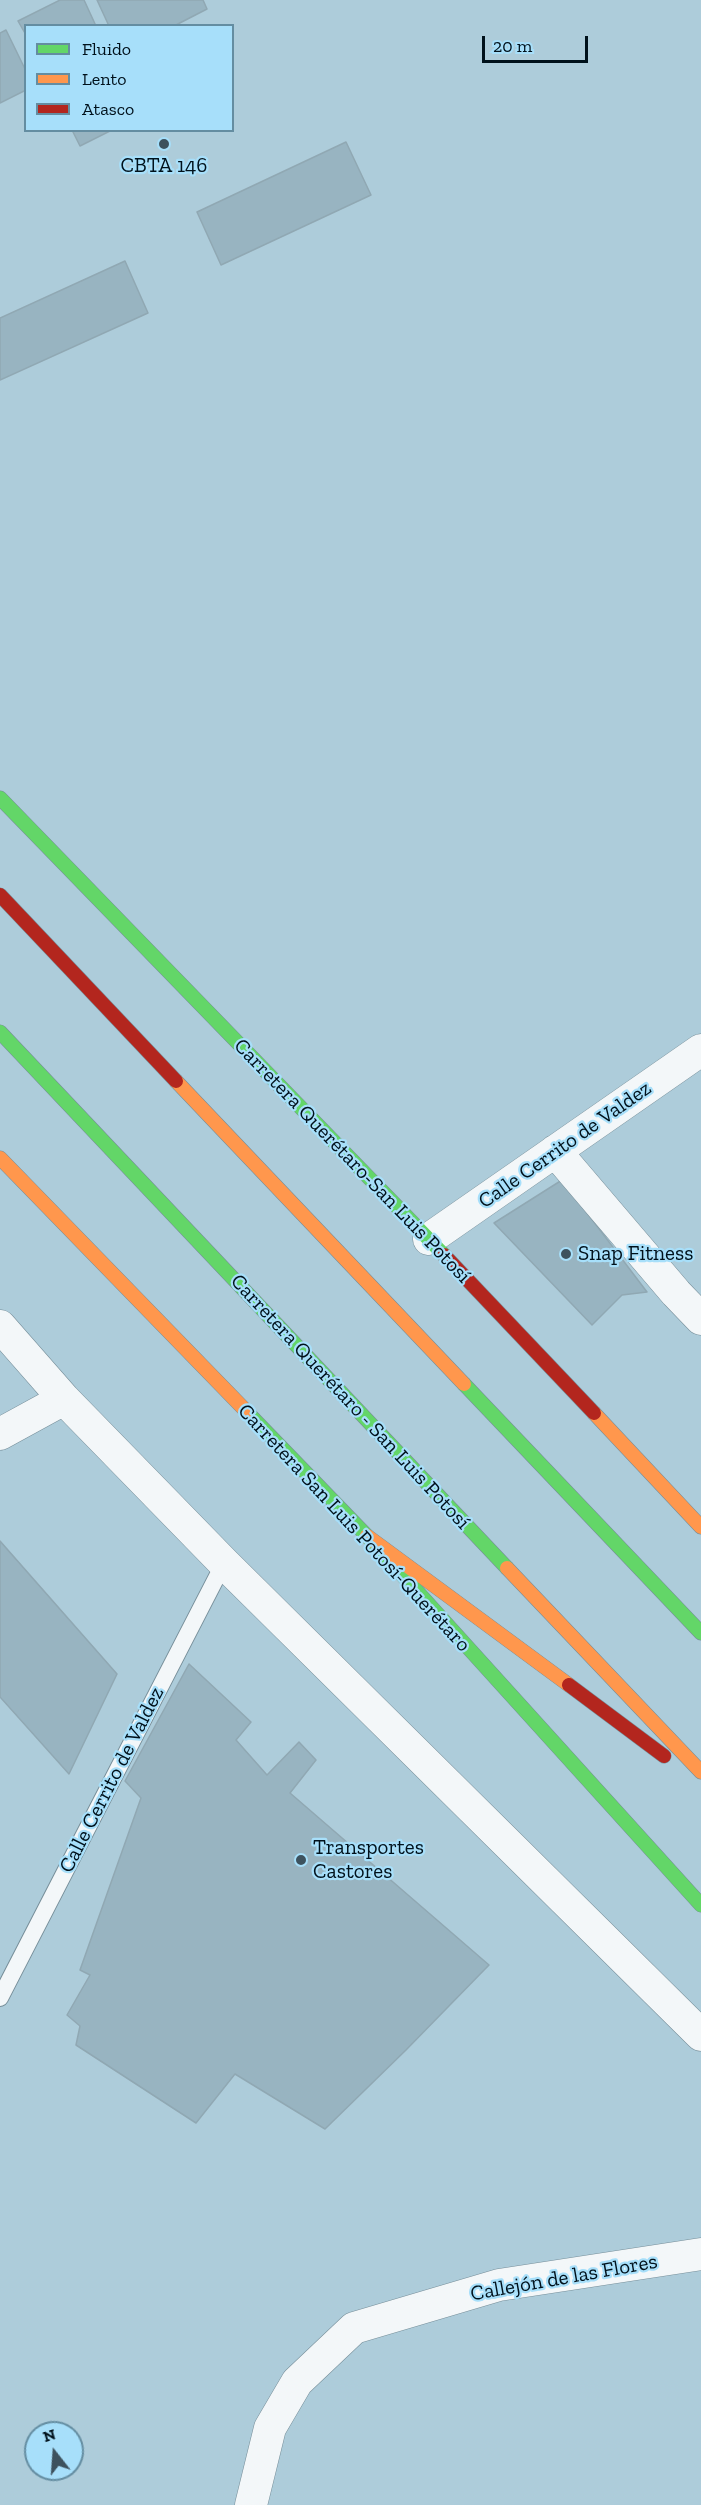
<!DOCTYPE html>
<meta charset="utf-8">
<style>
body{margin:0}
#map{position:relative;width:701px;height:2505px;overflow:hidden;background:#adccda;font-family:"Zilla Slab",serif}
canvas{display:block}
.legend{position:absolute;left:24px;top:24px;width:210px;height:108px;box-sizing:border-box;background:#a7dffa;border:2px solid #648da1;margin:0;padding:8px 10px;list-style:none;font-size:18px;color:#00111b}
.legend li{display:flex;align-items:center;gap:12px;height:30px}
.legend b{width:30px;border:2px solid #648da1}
.north{position:absolute;left:24px;top:2421px;width:60px;height:60px;box-sizing:border-box;background:#a7dffa;border:2px solid #648da1;border-radius:50%;rotate:343deg;font-size:16px;font-weight:700;line-height:24px;text-align:center;color:#00111b}
.north::after{content:'';display:block;margin:auto;width:21px;height:27px;background:#3d525e;clip-path:polygon(50% 0,100% 100%,50% 72%,0 100%)}
.scale{position:absolute;left:482px;top:36px;width:106px;height:27px;box-sizing:border-box;border:3px solid #00111b;border-top:0;padding-left:8px;font-size:18px;line-height:21px;white-space:nowrap;color:#00111b;-webkit-text-stroke:4px #a7dffa;paint-order:stroke}
</style>
<div id="map">
<canvas width="701" height="2505"></canvas>
<ul class="legend">
<li><b style="height:8px;background:#63d668"></b>Fluido</li>
<li><b style="height:8px;background:#ff974d"></b>Lento</li>
<li><b style="height:8px;background:#b3261e"></b>Atasco</li>
</ul>
<div class="north">N</div>
<div class="scale">20 m</div>
</div>
<script>
const context = document.querySelector('canvas').getContext('2d');
context.lineJoin = 'round';
function paint(path, color) { context.fillStyle = color; context.fill(path, 'evenodd'); }
const toPath = rows => new Path2D(rows.map(r => 'M' + r).join(''));
function stroke(path, color, width, dash) { context.strokeStyle = color; context.lineWidth = width; context.lineCap = dash ? 'butt' : 'round'; context.setLineDash(dash || []); context.stroke(path); }
function write(font, color, halo, rows, align = 'center') {
  context.font = font + ' "Zilla Slab",serif'; context.lineWidth = 4.5; context.setLineDash([]); context.textBaseline = 'middle'; context.strokeStyle = halo; context.fillStyle = color; for (const [text, x, y, turn = 0] of rows) {
    context.save(); context.translate(x, y); context.rotate((+turn || 0) * Math.PI / 180); context.textAlign = isNaN(turn) ? turn : align; if (halo) context.strokeText(text, 0, 0); context.fillText(text, 0, 0); context.restore();
  }
}
const building = toPath([
 [60,0,84,0,96,26,26,26,26,35,18,21,60,0],
 [97,0,203,0,207,9,174,26,109,26,97,0],
 [6,30,26,71,26,90,0,103,0,33,6,30],
 [72,130,112,130,80,146,72,130],
 [346,142,371,195,221,265,197,212,346,142],
 [125,261,148,313,0,380,0,318,125,261],
 [562,1180,647,1292,622,1295,592,1325,494,1223,562,1180],
 [0,1541,117,1674,69,1774,0,1697,0,1541],
 [189,1664,251,1722,236,1740,267,1775,299,1742,316,1760,290,1793,489,1965,406,2050,325,2129,235,2074,196,2123,76,2045,80,2026,67,2015,90,1975,80,1970,141,1798,125,1781,189,1664]
]);
const lane = toPath([
 [0,1998,224,1563]
]);
const street = toPath([
 [555,1151,676,1293,701,1319],
 [429,1239,701,1050],
 [0,1326,64,1399,224,1563,701,2035],
 [0,1434,64,1399],
 [251,2505,270,2428,297,2382,354,2328,499,2285,701,2254]
]);
const fast = toPath([
 [0,798,444,1255],
 [0,1032,507,1568],
 [464,1384,701,1633],
 [248,1413,367,1536,701,1905]
]);
const slow = toPath([
 [176,1081,464,1384],
 [0,1158,248,1413],
 [594,1413,701,1527],
 [367,1536,569,1685],
 [507,1568,701,1772]
]);
const jam = toPath([
 [0,895,176,1081],
 [444,1255,594,1413],
 [569,1685,664,1756]
]);
const markers = [
 [164,144,6,"#3d525e"],
 [566,1254,6,"#3d525e"],
 [301,1860,6,"#3d525e"]
];
const poiNames = [
 ["CBTA 146",164,166,"center"],
 ["Snap Fitness",578,1254],
 ["Transportes",313,1848],
 ["Castores",313,1872]
];
const streetNames = [
 ["Calle Cerrito de Valdez",565,1145,-35],
 ["Carretera Querétaro-San Luis Potosí",352,1161,46],
 ["Carretera Querétaro - San Luis Potosí",350,1402,47],
 ["Carretera San Luis Potosí-Querétaro",354,1528,47],
 ["Calle Cerrito de Valdez",112,1780,-63],
 ["Callejón de las Flores",564,2278,-10]
];
paint(building, '#98b4c1');
stroke(building, '#90a8b3', 1.5);
stroke(lane, '#768e99', 18);
stroke(street, '#768e99', 33);
stroke(fast, '#768e99', 15);
stroke(slow, '#768e99', 15);
stroke(jam, '#768e99', 15);
stroke(lane, '#f3f7f9', 16);
stroke(street, '#f3f7f9', 32);
stroke(fast, '#63d668', 14);
stroke(slow, '#ff974d', 14);
stroke(jam, '#b3261e', 14);
for (const [x, y, r, color] of markers) { const dot = new Path2D(); dot.arc(x, y, r, 0, 2 * Math.PI); context.fillStyle = color; context.fill(dot); stroke(dot, '#a7dffa', 2); }
write('21px', '#00111b', '#a7dffa', poiNames, 'left');
write('21px', '#00111b', '#a7dffa', streetNames);
</script>
